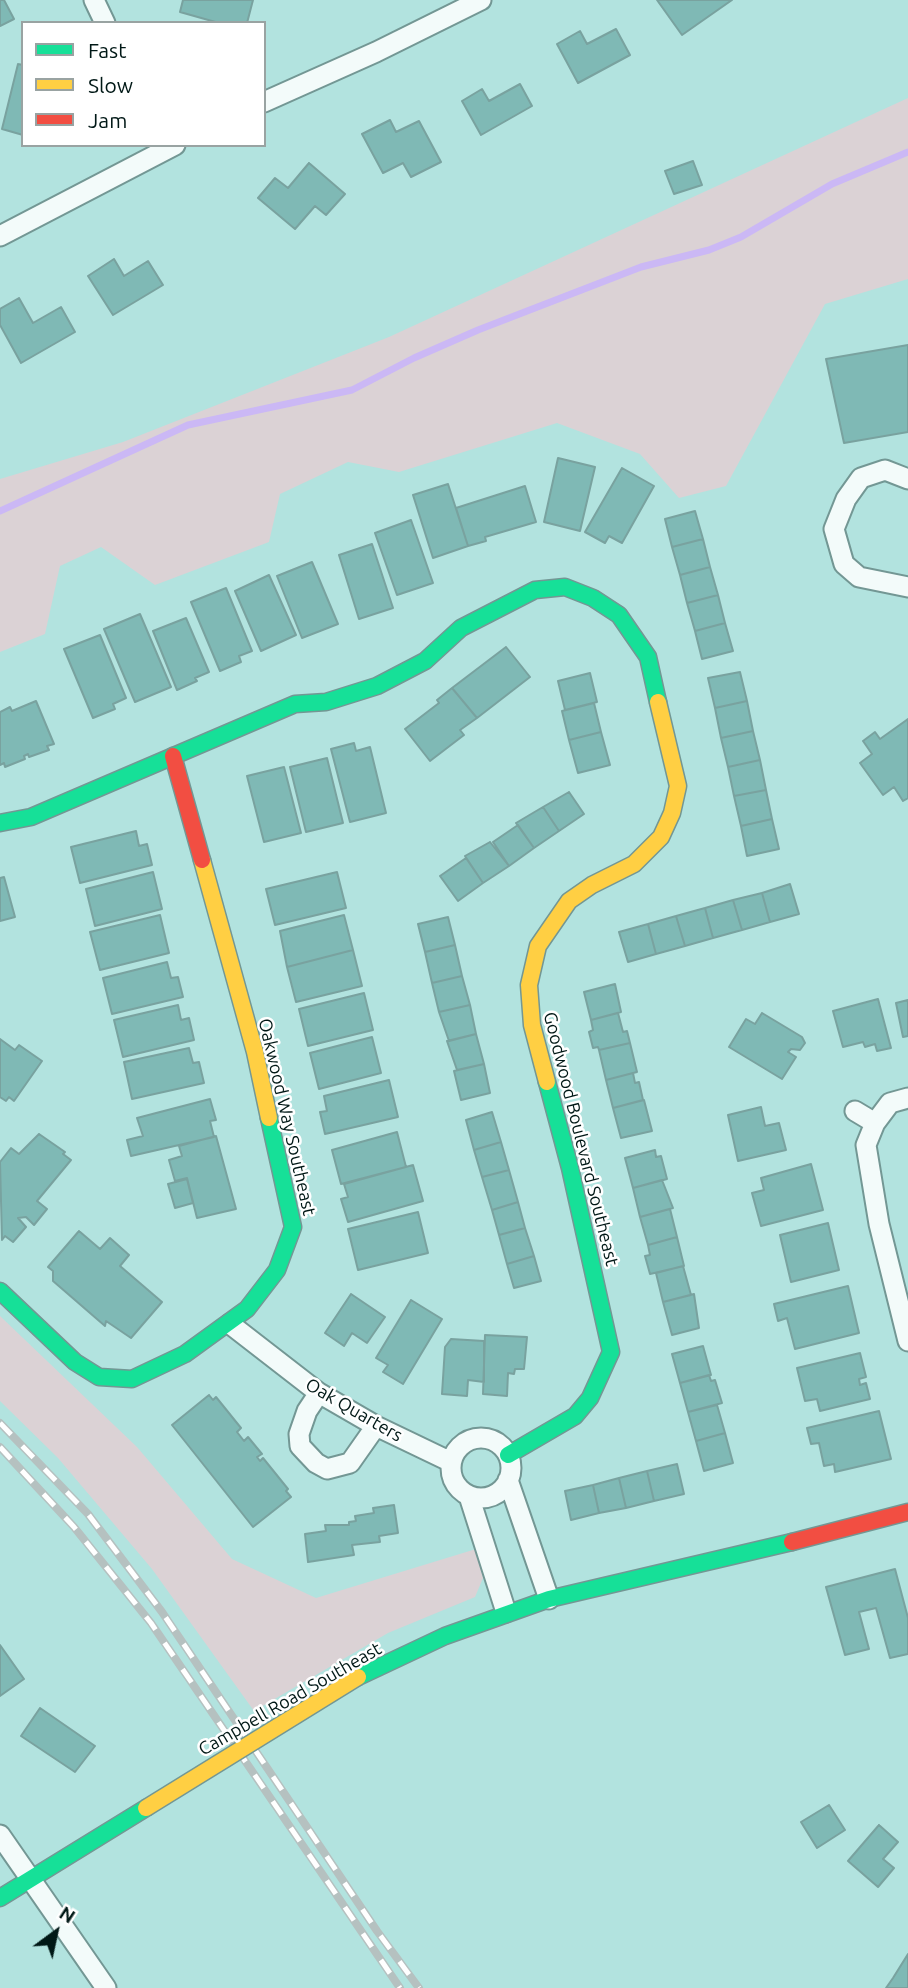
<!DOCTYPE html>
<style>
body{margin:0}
#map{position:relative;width:908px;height:1988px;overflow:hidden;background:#b2e3df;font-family:Ubuntu,sans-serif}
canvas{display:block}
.legend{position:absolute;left:21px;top:21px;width:245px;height:126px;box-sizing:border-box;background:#fff;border:2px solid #99a3a2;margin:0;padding:9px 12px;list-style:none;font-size:21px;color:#001816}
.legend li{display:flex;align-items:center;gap:14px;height:35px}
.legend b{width:35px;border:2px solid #99a3a2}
.north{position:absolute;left:21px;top:1897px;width:70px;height:70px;-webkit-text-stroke:5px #fff;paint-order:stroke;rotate:33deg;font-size:19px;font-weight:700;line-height:28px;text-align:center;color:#001816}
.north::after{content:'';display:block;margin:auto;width:24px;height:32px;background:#001816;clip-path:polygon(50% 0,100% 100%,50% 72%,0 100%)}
</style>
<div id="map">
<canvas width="908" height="1988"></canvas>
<ul class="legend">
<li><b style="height:9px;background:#16e098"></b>Fast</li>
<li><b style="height:9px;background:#ffcf43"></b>Slow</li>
<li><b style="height:9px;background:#f24e42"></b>Jam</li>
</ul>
<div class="north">N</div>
</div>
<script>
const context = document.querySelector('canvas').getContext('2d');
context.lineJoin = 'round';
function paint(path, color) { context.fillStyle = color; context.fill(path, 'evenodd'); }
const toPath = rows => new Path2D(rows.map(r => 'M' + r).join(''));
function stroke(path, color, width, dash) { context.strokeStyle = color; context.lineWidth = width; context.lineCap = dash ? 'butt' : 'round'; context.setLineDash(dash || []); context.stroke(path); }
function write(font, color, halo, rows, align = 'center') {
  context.font = font + ' Ubuntu,sans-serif'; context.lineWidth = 5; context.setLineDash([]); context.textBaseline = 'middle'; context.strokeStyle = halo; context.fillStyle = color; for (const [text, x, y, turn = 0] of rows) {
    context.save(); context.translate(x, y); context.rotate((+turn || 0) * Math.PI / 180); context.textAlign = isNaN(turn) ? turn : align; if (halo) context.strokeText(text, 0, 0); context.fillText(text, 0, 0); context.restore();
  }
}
const green = toPath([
 [908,98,908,279,825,304,726,486,679,498,640,454,557,423,399,472,348,462,280,494,269,542,155,585,101,547,60,566,45,634,0,652,0,479,123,442,389,337],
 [0,1316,137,1447,232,1559,316,1598,476,1549,483,1578,475,1597,388,1633,254,1711,152,1569,58,1458,0,1401]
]);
const stream = toPath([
 [0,511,188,425,352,390,414,358,478,330,641,267,709,250,741,237,832,184,908,152]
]);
const building = toPath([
 [0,0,4,0,14,19,0,26,0,0],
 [183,0,253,0,247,23,219,23,180,12,183,0],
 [657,0,732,0,682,35,657,0],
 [616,29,630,55,578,83,557,44,580,31,587,44,616,29],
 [18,64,23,65,23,135,2,129,18,64],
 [520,84,532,106,481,135,462,101,482,89,489,101,520,84],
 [390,120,396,132,419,121,441,162,411,177,403,163,383,173,362,134,390,120],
 [693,161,702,185,674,194,665,171,693,161],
 [309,163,345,194,326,215,315,206,295,229,258,198,275,178,288,188,309,163],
 [114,259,124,276,148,261,163,285,113,315,88,276,114,259],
 [19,298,33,323,61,307,75,332,21,363,0,325,0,309,19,298],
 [908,345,908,432,844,443,826,359,908,345],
 [558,458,595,467,580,531,544,522,558,458],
 [622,468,654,486,622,543,609,536,605,543,585,532,622,468],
 [448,484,468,546,433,558,413,495,448,484],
 [525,486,536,522,485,537,486,541,468,546,456,508,525,486],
 [695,511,703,539,672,547,665,519,695,511],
 [411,520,433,583,397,595,375,533,411,520],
 [703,539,710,567,680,575,672,547,703,539],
 [372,544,393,608,359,619,339,555,372,544],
 [312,562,338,624,302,638,277,576,312,562],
 [710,567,718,595,687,603,680,575,710,567],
 [269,575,296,635,261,651,235,591,269,575],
 [226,588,252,651,239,656,241,662,220,671,191,602,226,588],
 [718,595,725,623,695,631,687,603,718,595],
 [140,614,171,687,135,702,104,629,140,614],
 [186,618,209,672,195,678,197,681,177,690,153,631,186,618],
 [725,623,733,651,702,659,695,631,725,623],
 [100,635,126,698,113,704,115,709,93,718,64,649,100,635],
 [506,647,530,677,477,718,452,688,506,647],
 [740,672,747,701,715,708,708,678,740,672],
 [590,673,597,702,565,710,558,681,590,673],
 [452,688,477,718,460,730,464,735,430,761,405,729,439,703,437,700,452,688],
 [36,701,54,744,47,746,49,750,29,757,28,754,24,756,25,759,5,767,4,763,0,765,0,712,10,707,12,711,36,701],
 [747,701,753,731,721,738,715,708,747,701],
 [594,703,601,732,569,740,562,711,594,703],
 [908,719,908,798,903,801,894,787,883,795,860,763,872,754,863,741,875,732,880,739,908,719],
 [753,731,760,760,728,767,721,738,753,731],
 [601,732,610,765,578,773,569,740,601,732],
 [354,743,356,751,370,747,386,813,350,822,331,749,354,743],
 [327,758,343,823,306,832,290,767,327,758],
 [760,760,766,790,734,796,728,767,760,760],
 [284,767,301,833,264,842,247,776,284,767],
 [766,790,772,819,741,826,734,796,766,790],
 [569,792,584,814,559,831,543,807,569,792],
 [543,807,559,831,534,848,516,823,543,807],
 [772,819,779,849,747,856,741,826,772,819],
 [518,825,534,848,509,866,493,842,518,825],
 [136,831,139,846,147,844,152,865,80,883,71,847,136,831],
 [490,842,509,866,483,883,465,856,490,842],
 [466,858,483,883,458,901,440,876,466,858],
 [153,872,162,909,95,926,86,889,153,872],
 [337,872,346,908,275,925,266,889,337,872],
 [4,877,15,917,0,921,0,878,4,877],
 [790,884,799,914,770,922,762,893,790,884],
 [762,893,770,922,742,930,733,900,762,893],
 [733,900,742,930,713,938,705,908,733,900],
 [705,908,713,938,685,946,676,916,705,908],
 [160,915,169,953,100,970,90,932,160,915],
 [344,915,353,950,287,967,280,931,344,915],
 [676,916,685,946,656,954,648,924,676,916],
 [448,917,455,945,425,952,418,924,448,917],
 [648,924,656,954,628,962,619,932,648,924],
 [455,945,462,976,432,983,425,952,455,945],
 [353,950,362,986,296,1002,287,967,353,950],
 [167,962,171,978,178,977,183,997,112,1014,103,978,167,962],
 [462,976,470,1005,439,1012,432,983,462,976],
 [615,984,621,1012,591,1020,584,992,615,984],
 [364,993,373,1030,308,1046,299,1009,364,993],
 [878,999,891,1048,877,1051,875,1044,865,1047,863,1042,843,1047,833,1011,878,999],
 [908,1000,908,1036,903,1037,896,1003,908,1000],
 [178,1005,181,1020,189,1018,194,1040,123,1057,114,1020,178,1005],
 [470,1005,476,1034,449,1041,439,1012,470,1005],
 [618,1013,623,1032,627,1031,630,1043,599,1050,598,1047,593,1048,589,1032,593,1030,591,1020,618,1013],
 [762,1013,802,1037,805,1043,800,1050,791,1049,788,1052,796,1057,782,1079,729,1047,746,1019,755,1024,762,1013],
 [476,1034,484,1064,457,1070,447,1041,476,1034],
 [372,1037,381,1073,319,1089,310,1053,372,1037],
 [0,1039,15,1050,19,1045,42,1061,14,1101,9,1097,6,1101,0,1097,0,1039],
 [630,1043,637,1072,606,1080,599,1050,630,1043],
 [189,1048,193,1063,199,1062,204,1083,132,1099,124,1062,189,1048],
 [484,1064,490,1093,461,1100,454,1071,484,1064],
 [633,1073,635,1083,639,1082,643,1100,613,1108,606,1080,633,1073],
 [389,1080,398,1117,325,1134,320,1112,327,1111,324,1096,389,1080],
 [210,1099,216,1120,210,1121,214,1137,131,1156,127,1140,143,1136,137,1118,210,1099],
 [644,1100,652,1131,621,1138,613,1108,644,1100],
 [761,1107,765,1126,779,1123,786,1150,738,1161,728,1115,761,1107],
 [492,1112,501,1142,474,1150,466,1120,492,1112],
 [397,1132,406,1167,341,1184,332,1150,397,1132],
 [39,1134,65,1152,63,1154,71,1160,37,1201,47,1209,34,1225,26,1217,18,1218,26,1227,13,1242,5,1236,2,1240,0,1162,11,1148,19,1154,39,1134],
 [216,1136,236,1209,197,1218,187,1178,175,1181,169,1160,182,1156,179,1146,216,1136],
 [501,1142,509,1170,482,1177,474,1150,501,1142],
 [655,1150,656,1157,661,1156,667,1179,633,1188,625,1158,655,1150],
 [811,1164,823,1210,761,1226,752,1193,764,1190,761,1178,811,1164],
 [413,1165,423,1201,348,1222,341,1199,348,1197,344,1184,413,1165],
 [509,1170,518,1202,492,1210,482,1177,509,1170],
 [187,1179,193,1203,175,1208,168,1184,187,1179],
 [662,1180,673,1208,640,1217,633,1188,662,1180],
 [518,1202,525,1228,499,1235,492,1210,518,1202],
 [670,1209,677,1237,648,1245,640,1217,670,1209],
 [418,1212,428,1253,358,1270,348,1229,418,1212],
 [828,1223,839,1270,791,1282,780,1235,828,1223],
 [525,1228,534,1256,507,1264,499,1235,525,1228],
 [79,1231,100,1249,110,1238,129,1255,120,1266,162,1302,131,1338,106,1321,105,1326,53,1281,53,1271,48,1267,79,1231],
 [677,1237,684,1266,650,1274,645,1256,650,1255,648,1245,677,1237],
 [534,1256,541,1281,514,1288,507,1264,534,1256],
 [683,1266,691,1295,663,1302,656,1273,683,1266],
 [848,1286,859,1333,795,1349,787,1318,778,1321,774,1304,848,1286],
 [351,1294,385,1317,367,1343,352,1333,344,1346,325,1333,351,1294],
 [694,1294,699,1328,672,1335,663,1302,694,1294],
 [411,1300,442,1319,403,1384,383,1372,388,1365,376,1358,411,1300],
 [485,1335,527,1337,524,1369,515,1369,514,1374,508,1373,507,1396,483,1394,485,1335],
 [451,1339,484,1341,484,1382,468,1380,467,1396,442,1394,445,1347,451,1339],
 [703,1346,711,1375,680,1383,672,1354,703,1346],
 [860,1353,866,1377,859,1379,860,1385,866,1383,870,1399,820,1411,817,1399,805,1401,797,1368,860,1353],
 [709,1375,711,1381,715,1380,722,1403,688,1412,680,1383,709,1375],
 [209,1395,213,1400,216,1397,241,1428,237,1432,244,1441,248,1437,262,1454,257,1457,260,1461,263,1458,288,1489,286,1491,291,1497,253,1527,172,1425,209,1395],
 [717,1405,725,1433,696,1441,688,1412,717,1405],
 [879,1411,891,1459,835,1472,834,1464,824,1466,819,1443,811,1444,807,1428,879,1411],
 [725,1433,733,1463,704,1471,696,1441,725,1433],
 [677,1464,684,1494,654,1501,647,1471,677,1464],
 [647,1471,654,1501,626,1508,619,1478,647,1471],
 [619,1478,626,1508,599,1513,593,1485,619,1478],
 [593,1485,599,1513,571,1520,565,1491,593,1485],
 [394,1505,398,1533,379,1536,380,1542,352,1545,354,1555,308,1562,305,1534,326,1531,325,1525,349,1525,349,1522,356,1521,355,1516,374,1513,373,1508,394,1505],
 [895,1569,908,1618,908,1654,890,1658,876,1608,859,1612,869,1649,845,1655,826,1587,895,1569],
 [0,1645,24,1679,0,1696,0,1645],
 [40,1708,95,1746,75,1772,21,1736,40,1708],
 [829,1805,845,1830,817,1848,801,1822,829,1805],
 [879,1825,898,1842,883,1859,894,1868,878,1887,848,1861,879,1825],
 [908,1954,908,1988,886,1988,893,1978,908,1954]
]);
const street = toPath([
 [94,0,105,23],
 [264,102,376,52,481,0],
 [0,236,175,145],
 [908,479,885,470,861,478,846,499,834,529,844,564,859,577,908,587],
 [908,1098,890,1103,875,1123,866,1145,879,1224,908,1341],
 [855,1111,875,1123],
 [230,1324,319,1393,376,1426,451,1462],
 [319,1393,307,1411,299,1434,300,1446,316,1463,327,1469,350,1463,376,1426],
 '451 1468a30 30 0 1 1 60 0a30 30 0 1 1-60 0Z',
 [508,1480,549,1599],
 [469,1496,506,1612],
 [0,1835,106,1988]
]);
const fast = toPath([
 [0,823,31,817,295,704,326,702,377,686,425,661,461,628,535,590,565,587,593,598,619,615,648,657,658,702],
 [0,1291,75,1362,99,1377,132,1379,185,1354,247,1309,277,1270,293,1227,269,1118],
 [508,1455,575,1416,590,1398,611,1352,570,1168,547,1082],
 [358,1677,445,1636,549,1599,792,1542],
 [0,1898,146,1808]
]);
const slow = toPath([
 [202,860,255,1052,269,1118],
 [547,1082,532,1025,529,985,538,946,569,901,592,885,634,864,661,837,672,813,678,786,658,702]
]);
const jam = toPath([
 [173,756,202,860],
 [792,1542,908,1512]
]);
const rail = toPath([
 [0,1423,88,1514,162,1612,377,1931,419,1988],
 [0,1447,74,1527,151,1623,400,1988]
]);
const slowBridge = toPath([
 [146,1808,358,1677]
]);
const streetNames = [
 ["Oakwood Way Southeast",287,1117,77],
 ["Goodwood Boulevard Southeast",581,1139,76],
 ["Oak Quarters",354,1410,30],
 ["Campbell Road Southeast",290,1699,-30]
];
paint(green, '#dbd2d5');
stroke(stream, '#cbb8f5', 7);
paint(building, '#7fb9b5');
stroke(building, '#79a29f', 2);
stroke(street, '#739794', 23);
stroke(fast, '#739794', 19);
stroke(slow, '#739794', 19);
stroke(jam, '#739794', 19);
stroke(street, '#f3fbfa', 19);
stroke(fast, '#16e098', 16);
stroke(slow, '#ffcf43', 16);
stroke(jam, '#f24e42', 16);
stroke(rail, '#b5c1c0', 8);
stroke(rail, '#fff', 5, [16]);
stroke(slowBridge, '#739794', 19, []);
stroke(slowBridge, '#ffcf43', 16);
write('18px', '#001816', '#fff', streetNames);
</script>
